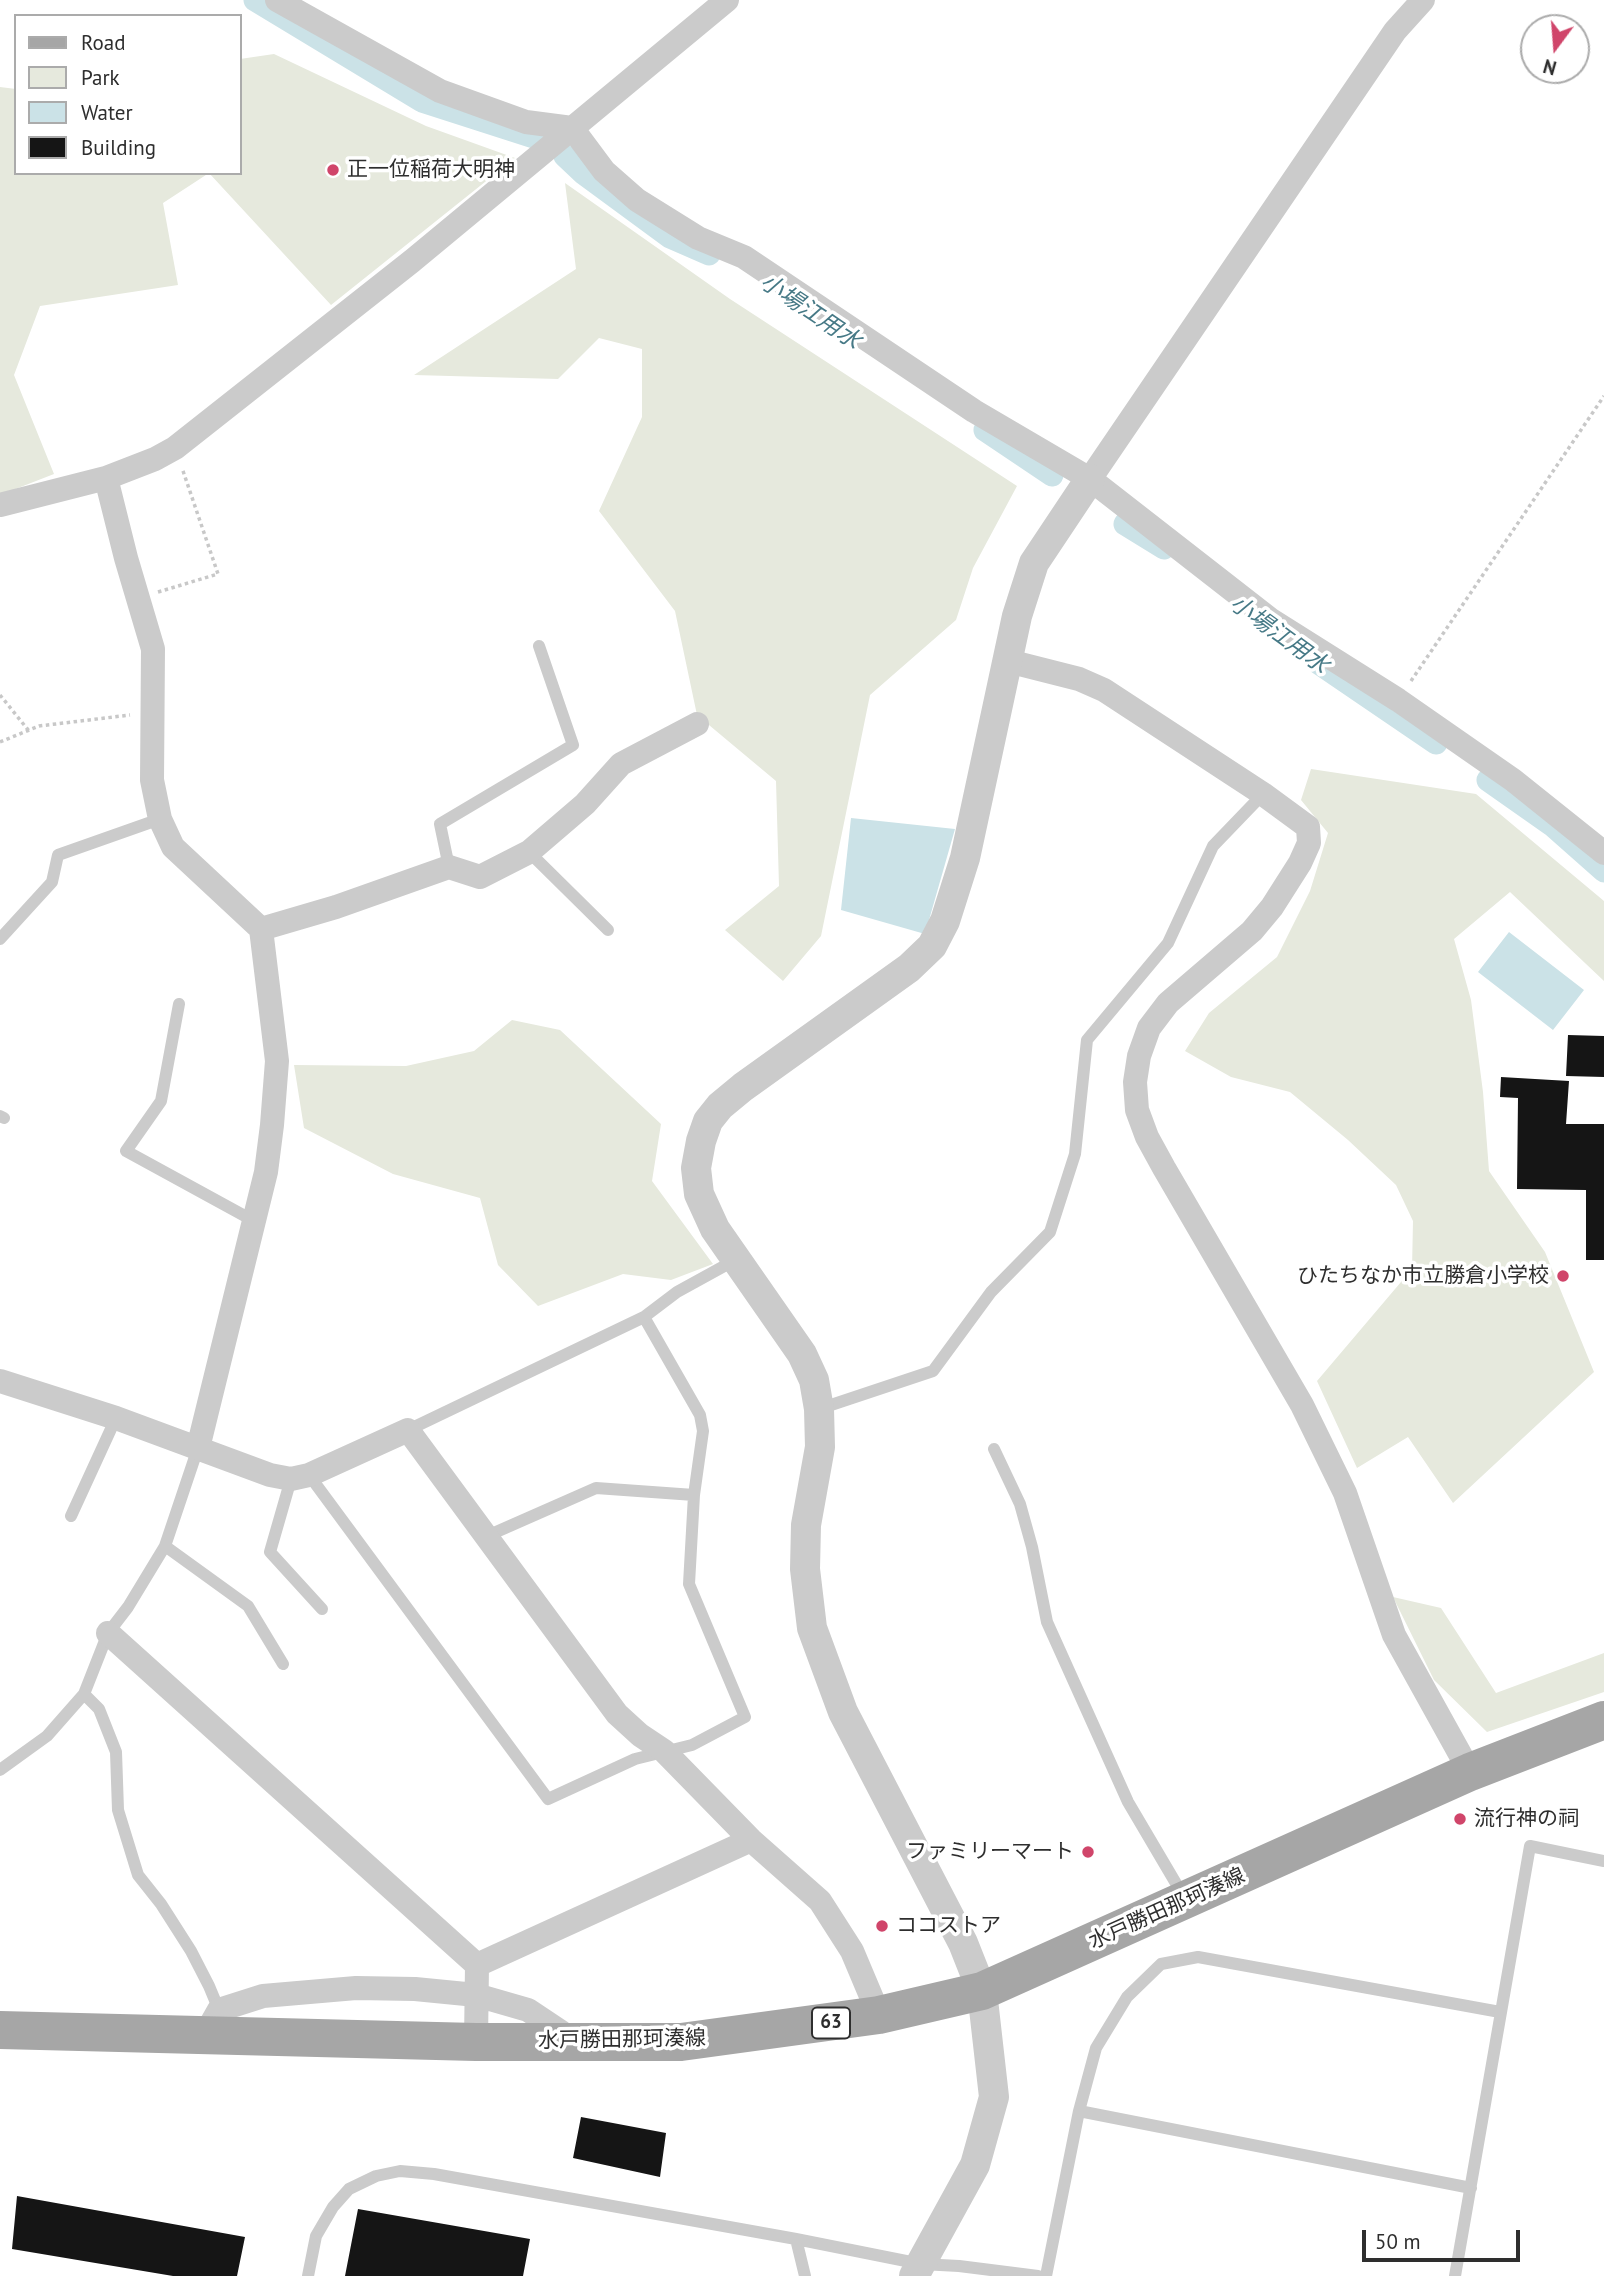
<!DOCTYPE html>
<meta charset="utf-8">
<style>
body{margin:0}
#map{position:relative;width:1604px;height:2276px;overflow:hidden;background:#fff;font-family:"PT Sans",sans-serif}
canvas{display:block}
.legend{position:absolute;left:14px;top:14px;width:228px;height:161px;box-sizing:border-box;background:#fff;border:2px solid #ababab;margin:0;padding:9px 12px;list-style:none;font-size:21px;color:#2e2e2e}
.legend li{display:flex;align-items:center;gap:14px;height:35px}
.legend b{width:35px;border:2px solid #ababab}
.north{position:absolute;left:1520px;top:14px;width:70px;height:70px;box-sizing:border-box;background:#fff;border:2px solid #ababab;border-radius:50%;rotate:196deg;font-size:19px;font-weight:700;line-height:28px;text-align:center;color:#2e2e2e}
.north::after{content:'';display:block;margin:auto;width:24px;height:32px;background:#d0456a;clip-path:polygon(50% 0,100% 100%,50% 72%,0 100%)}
.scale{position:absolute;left:1362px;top:2230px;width:158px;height:32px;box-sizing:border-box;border:4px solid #2e2e2e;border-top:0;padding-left:9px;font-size:21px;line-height:24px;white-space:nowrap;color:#2e2e2e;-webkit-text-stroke:5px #fff;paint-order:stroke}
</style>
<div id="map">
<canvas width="1604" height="2276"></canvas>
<ul class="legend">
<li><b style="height:9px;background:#a6a6a6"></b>Road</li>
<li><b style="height:19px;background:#e6e9dd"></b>Park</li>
<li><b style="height:19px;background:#cbe2e7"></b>Water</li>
<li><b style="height:19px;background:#151515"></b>Building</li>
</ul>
<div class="north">N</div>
<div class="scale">50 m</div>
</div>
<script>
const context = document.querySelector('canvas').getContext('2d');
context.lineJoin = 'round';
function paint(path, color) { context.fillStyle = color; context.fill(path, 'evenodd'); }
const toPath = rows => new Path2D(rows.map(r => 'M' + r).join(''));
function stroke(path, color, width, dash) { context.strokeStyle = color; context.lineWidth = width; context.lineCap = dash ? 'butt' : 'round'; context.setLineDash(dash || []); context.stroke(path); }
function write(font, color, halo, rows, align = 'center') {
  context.font = font + ' "PT Sans","Noto Sans JP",sans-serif'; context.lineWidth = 7; context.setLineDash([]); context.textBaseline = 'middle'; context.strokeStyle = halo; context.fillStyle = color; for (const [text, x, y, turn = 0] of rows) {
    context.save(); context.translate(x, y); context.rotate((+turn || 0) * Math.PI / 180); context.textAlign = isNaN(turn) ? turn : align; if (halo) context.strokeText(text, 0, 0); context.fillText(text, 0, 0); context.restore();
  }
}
const green = toPath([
 [274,54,426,126,515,158,331,305,209,173,240,173,240,59],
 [0,87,16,89,16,173,209,173,163,203,178,285,40,306,14,375,54,474,0,495],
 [565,183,730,299,1017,486,973,568,956,620,870,695,821,936,783,981,725,930,779,886,776,781,697,715,675,611,599,511,642,417,642,349,599,338,558,379,414,375,576,269],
 [1311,769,1476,794,1604,901,1604,981,1510,892,1454,939,1471,1000,1483,1092,1489,1171,1545,1252,1594,1372,1453,1503,1408,1437,1357,1468,1317,1381,1412,1269,1413,1221,1396,1185,1348,1140,1290,1092,1231,1077,1185,1051,1209,1013,1277,957,1310,891,1328,833,1301,800],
 [512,1020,560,1030,661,1124,652,1181,713,1264,671,1280,623,1274,538,1306,498,1265,480,1198,393,1174,304,1128,294,1065,406,1066,474,1051],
 [1393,1597,1441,1608,1496,1693,1604,1653,1604,1692,1487,1732,1434,1680]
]);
const water = toPath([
 [851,818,955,829,925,934,841,910],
 [1509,932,1584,990,1553,1030,1478,972]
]);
const canal = toPath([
 [255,0,422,101,534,137],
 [565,156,583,173,670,237,709,254],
 [985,430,1052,475],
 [1125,524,1164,548],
 [1320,664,1436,743],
 [1488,780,1552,825,1604,871]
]);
const building = toPath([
 [1568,1035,1604,1036,1604,1077,1566,1076],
 [1501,1077,1569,1081,1566,1124,1604,1124,1604,1260,1586,1260,1586,1190,1517,1189,1518,1098,1500,1097],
 [581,2117,666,2133,660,2177,573,2158],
 [17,2196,245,2237,237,2276,173,2276,12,2249],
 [358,2209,530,2239,523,2276,345,2276]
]);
const path = toPath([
 [158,592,218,574,182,468],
 [1411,681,1604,396],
 [0,695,29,731],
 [0,742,39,726,130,715]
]);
const service = toPath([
 [529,852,608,930],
 [449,867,440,824,573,745,539,646],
 [0,939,52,882,58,855,160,819],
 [179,1004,161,1101,126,1151,254,1221],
 [0,1116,4,1118],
 [819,1409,933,1371,991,1292,1050,1232,1075,1154,1087,1040,1168,943,1213,846,1263,794],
 [408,1430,644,1317,677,1292,737,1259],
 [994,1449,1020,1504,1032,1547,1047,1622,1128,1802,1184,1897],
 [309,1475,548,1799,635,1759,692,1745,745,1717,689,1584,694,1495,703,1431,700,1415,644,1317],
 [291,1479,270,1552,322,1609],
 [71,1516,116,1418],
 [487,1536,596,1488,694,1495],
 [165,1546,248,1606,283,1664],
 [84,1694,99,1709,116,1752,118,1810,138,1875,161,1904,191,1951,209,1986,219,2010],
 [0,1770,47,1736,84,1694,108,1633,128,1607,165,1546,198,1448],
 [1079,2111,1471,2188],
 [796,2239,805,2276],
 [308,2276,316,2236,333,2207,349,2189,376,2176,400,2171,434,2174,796,2239,921,2264,959,2266,1038,2276],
 [1046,2276,1079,2111,1096,2048,1127,1997,1161,1964,1198,1957,1500,2012],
 [1455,2276,1530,1846,1604,1861]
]);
const minor = toPath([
 [277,0,440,91,526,122,572,128,604,171,637,200,698,238,744,257,974,411,1090,479,1271,620,1398,700,1513,780,1604,853],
 [106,478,126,558,153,649,152,780,160,819,173,847,261,929,336,907,449,867,480,877,529,852,585,804,621,764,697,724],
 [1090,479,1395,31,1423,0],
 [0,505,106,478,155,459,175,448,412,261,727,0],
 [1008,661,1079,679,1104,690,1263,794,1308,827,1309,843,1300,863,1272,907,1252,931,1168,1003,1149,1028,1139,1056,1135,1082,1137,1110,1147,1137,1164,1168,1302,1405,1345,1493,1394,1635,1470,1772],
 [0,1381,116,1418,270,1475,291,1479,309,1475,408,1430,617,1714,640,1735,664,1751,751,1840,820,1901,852,1951,879,2015],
 [198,1448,266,1172,272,1125,277,1061,261,929],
 [108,1633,477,1965,476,2042],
 [477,1965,751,1840],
 [206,2033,219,2010,263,1996,356,1988,415,1989,476,1995,528,2010,561,2032,571,2042]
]);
const tertiary = toPath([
 [914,2276,975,2165,994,2097,982,1991,963,1943,843,1712,812,1628,805,1569,806,1525,820,1447,819,1409,814,1380,802,1354,715,1229,699,1194,696,1168,701,1141,708,1121,720,1106,743,1087,909,968,932,946,945,921,965,858,1017,616,1034,563,1090,479]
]);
const primary = toPath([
 [0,2030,476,2042,681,2042,879,2015,982,1991,1470,1772,1604,1720]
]);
const markers = [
 [333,170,7,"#d0456a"],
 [1563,1276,7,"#d0456a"],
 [1460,1819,7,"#d0456a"],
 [1088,1852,7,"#d0456a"],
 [882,1926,7,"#d0456a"]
];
const shields = [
 [831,2023,38]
];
const shieldNames = [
 ["63",831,2023]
];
const poiNames = [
 ["正一位稲荷大明神",347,170],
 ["ひたちなか市立勝倉小学校",1549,1276,"right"],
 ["流行神の祠",1474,1819],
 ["ファミリーマート",1074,1852,"right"],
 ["ココストア",896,1926]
];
const streetNames = [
 ["水戸勝田那珂湊線",1167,1909,-24],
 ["水戸勝田那珂湊線",622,2040,-1]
];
const waterNames = [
 ["小場江用水",810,312,34],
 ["小場江用水",1279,635,36]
];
paint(green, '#e6e9dd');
paint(water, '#cbe2e7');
stroke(canal, '#cbe2e7', 23);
paint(building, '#151515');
stroke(path, '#c8c8c8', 3.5, [3.5, 3.5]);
stroke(service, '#cbcbcb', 12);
stroke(minor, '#cbcbcb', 24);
stroke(tertiary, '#cbcbcb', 30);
stroke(primary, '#a6a6a6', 38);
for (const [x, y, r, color] of markers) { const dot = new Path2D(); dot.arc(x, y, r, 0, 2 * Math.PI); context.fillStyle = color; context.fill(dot); stroke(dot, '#fff', 2.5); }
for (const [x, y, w] of shields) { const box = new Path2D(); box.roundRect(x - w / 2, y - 15.5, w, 31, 5); context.fillStyle = '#fff'; context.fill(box); stroke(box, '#2e2e2e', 2); }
write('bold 19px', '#2e2e2e', null, shieldNames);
write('21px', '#2e2e2e', '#fff', poiNames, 'left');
write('21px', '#2e2e2e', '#fff', streetNames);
write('italic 23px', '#467986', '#fff', waterNames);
</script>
